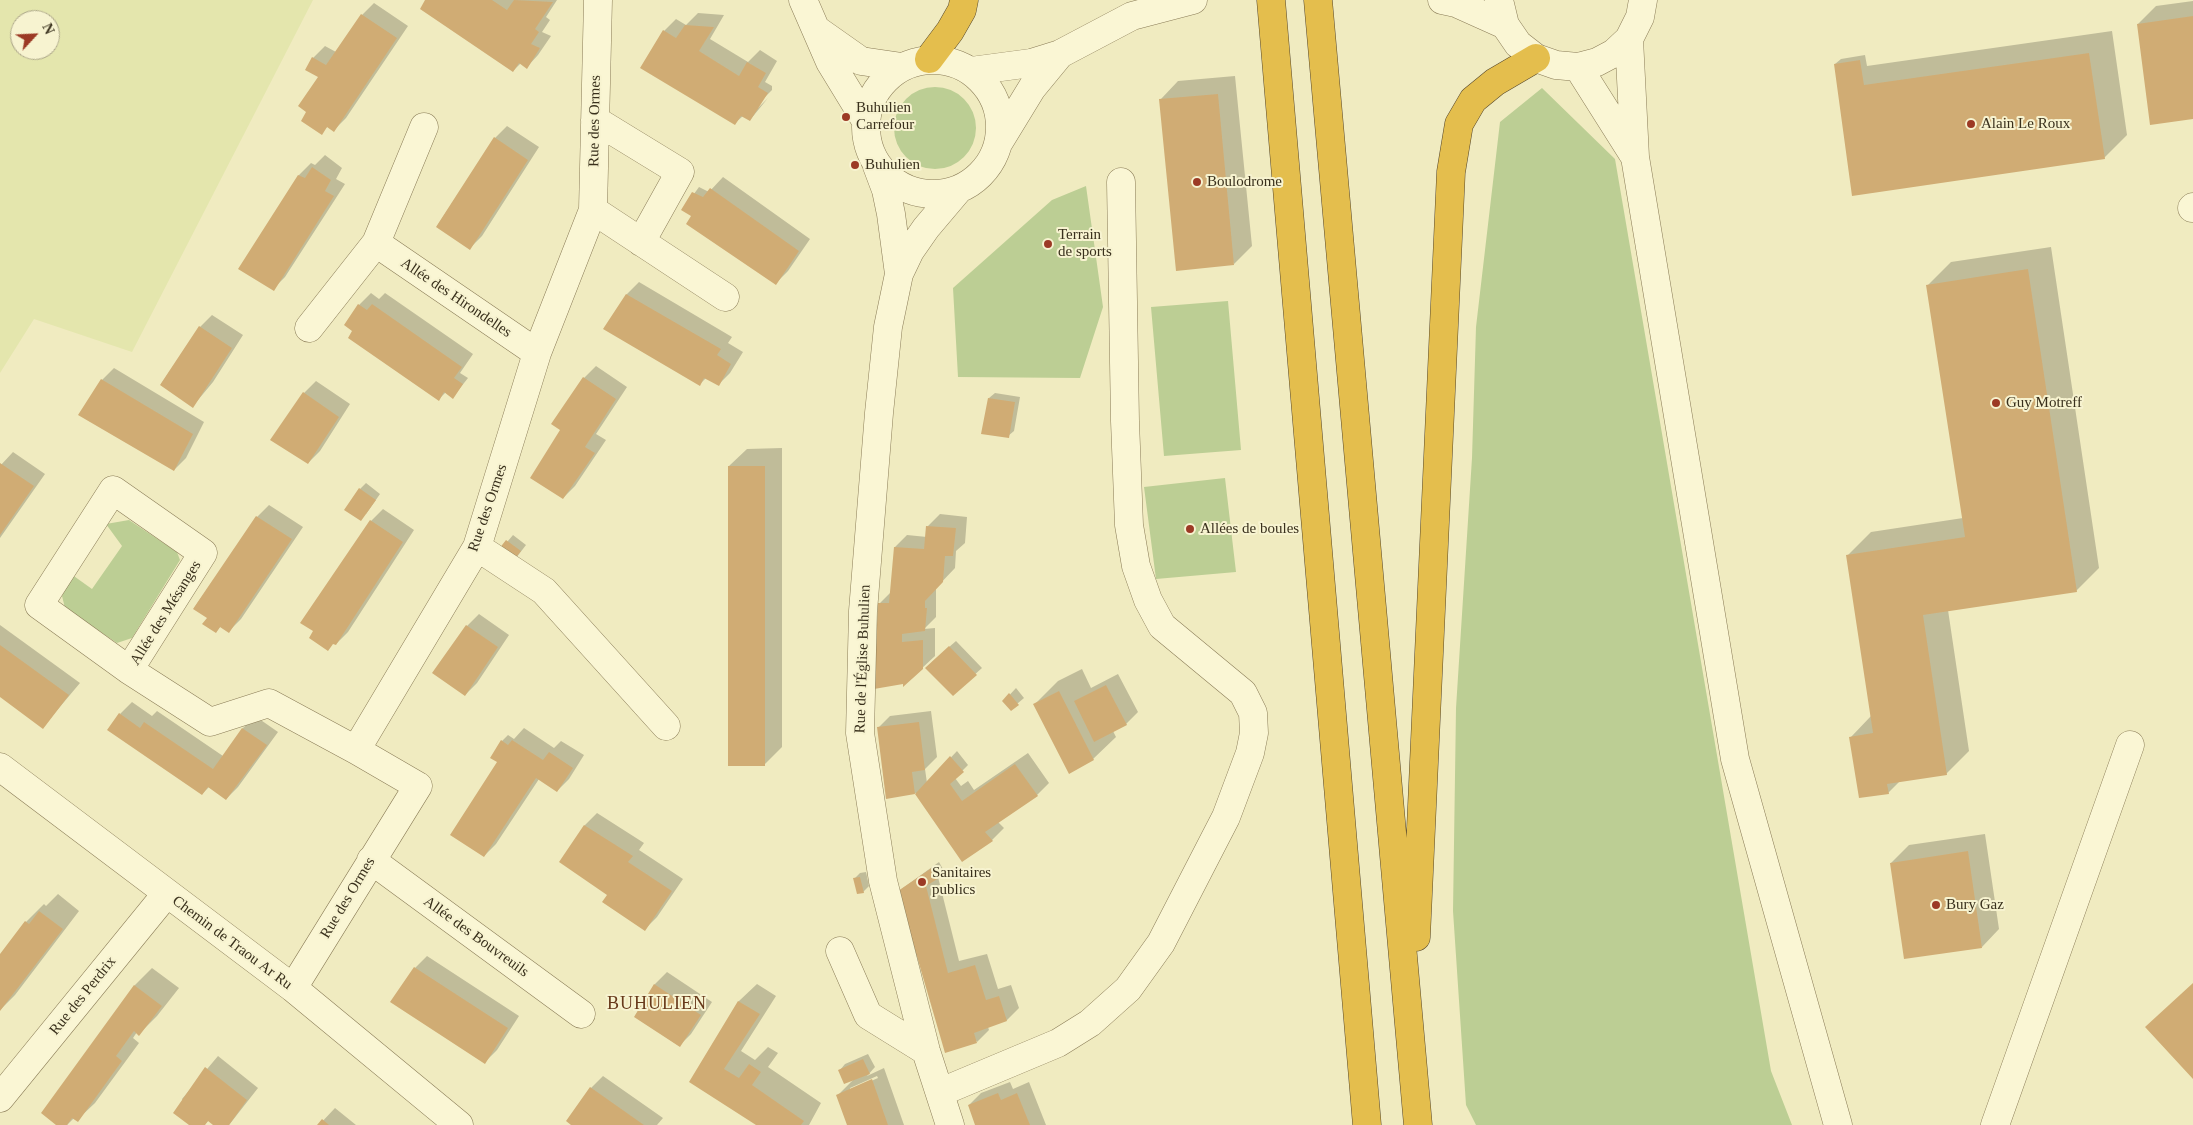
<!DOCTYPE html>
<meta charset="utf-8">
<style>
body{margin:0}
#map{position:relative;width:2193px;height:1125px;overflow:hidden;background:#f0ebc0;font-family:"Times New Roman",serif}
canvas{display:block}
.north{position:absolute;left:10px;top:10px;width:50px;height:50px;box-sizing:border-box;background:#f7f3d0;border:1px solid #aba588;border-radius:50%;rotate:65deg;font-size:14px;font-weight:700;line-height:20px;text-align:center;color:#39301c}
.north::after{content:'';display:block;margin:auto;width:18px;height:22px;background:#9c3a25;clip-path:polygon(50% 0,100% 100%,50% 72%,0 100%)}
</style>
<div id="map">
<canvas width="2193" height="1125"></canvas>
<div class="north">N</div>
</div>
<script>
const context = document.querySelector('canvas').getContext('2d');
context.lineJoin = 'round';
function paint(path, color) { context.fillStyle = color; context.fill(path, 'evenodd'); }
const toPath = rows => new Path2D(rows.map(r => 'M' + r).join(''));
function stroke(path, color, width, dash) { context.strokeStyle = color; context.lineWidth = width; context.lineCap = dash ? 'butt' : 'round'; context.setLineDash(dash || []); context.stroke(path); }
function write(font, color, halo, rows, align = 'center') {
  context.font = font + ' "Times New Roman",serif'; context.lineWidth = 4; context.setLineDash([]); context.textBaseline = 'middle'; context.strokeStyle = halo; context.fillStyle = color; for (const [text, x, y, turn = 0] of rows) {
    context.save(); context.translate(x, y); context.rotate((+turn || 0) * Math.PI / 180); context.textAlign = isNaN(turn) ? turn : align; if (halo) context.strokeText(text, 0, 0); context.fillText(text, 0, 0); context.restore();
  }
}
const farmland = toPath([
 [0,0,313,0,132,352,34,319,0,373],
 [20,20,50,20,50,50,20,50]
]);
const green = toPath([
 '894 128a41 41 0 1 1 82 0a41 41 0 1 1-82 0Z',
 [1542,88,1615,159,1771,1071,1792,1125,1476,1125,1466,1105,1453,911,1456,708,1472,458,1476,327,1500,122],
 [1086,186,1103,307,1080,378,958,377,953,288,1052,200],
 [1228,301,1241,450,1164,456,1151,307],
 [1225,478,1236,572,1156,579,1144,487],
 [129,520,177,552,180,560,132,638,117,643,65,608,62,596,71,574,92,589,122,546,106,524]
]);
const shadow = toPath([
 [427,0,557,0,546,17,550,20,542,32,551,36,538,55,527,67,521,63,513,71],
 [2193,1,2193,118,2138,24,2156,6],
 [374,3,408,26,346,118,334,130,328,126,321,133,308,111,320,77,313,58,325,46,336,52,362,15],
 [698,13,724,15,710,39,748,62,760,50,777,61,765,82,772,86,772,90,756,106,758,108,768,98,750,120,743,116,735,123,664,31,676,19,686,25],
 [2112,31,2127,135,2104,158,1853,194,1835,64,1841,59,1865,55,1867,66],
 [1235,76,1252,246,1234,264,1161,99,1178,81],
 [507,126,539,147,482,236,470,248,437,226,495,138],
 [325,155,342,168,336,179,345,184,285,277,273,289,240,269,299,175,311,163,315,165],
 [723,177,810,239,788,271,776,283,696,211,683,209,699,187,709,192],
 [2051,247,2099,568,2076,591,1948,610,1969,751,1946,774,1901,780,1888,793,1851,737,1871,716,1848,555,1871,532,1963,518,1928,285,1951,262],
 [639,282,732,337,728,343,743,352,730,373,718,385,706,378,700,384,605,329,627,294],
 [371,293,379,299,385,293,473,354,460,373,468,378,453,397,446,392,439,399,354,331,359,305],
 [212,315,243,335,213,382,193,406,161,384,200,327],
 [596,366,627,387,596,434,606,440,575,486,563,498,562,430,584,378],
 [114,368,204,422,186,458,174,470,102,380],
 [316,381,350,404,320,451,308,463,304,393],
 [995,393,1020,397,1014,431,1008,436,989,398],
 [782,448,782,747,764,765,729,466,747,449],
 [13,452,45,474,0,538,0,466],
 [366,483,380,494,366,514,360,489],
 [269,505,303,527,241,619,229,631,221,626,216,632,209,618,194,608,257,517],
 [383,509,414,530,348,632,336,644,371,521],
 [940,514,967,517,965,543,956,551,955,568,936,588,936,617,924,629,935,628,935,656,905,684,880,603,891,592,895,547,907,535,927,537,928,526],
 [513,535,526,545,516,558,497,554],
 [479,614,509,635,477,683,465,695,467,626],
 [0,625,80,683,43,727,0,695],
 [956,641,982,668,953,694,932,662],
 [1082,669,1091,688,1118,674,1138,712,1126,724,1113,731,1116,737,1093,759,1035,704,1058,681],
 [1016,688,1024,698,1011,709,1004,701],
 [132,702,152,716,157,711,223,756,243,728,255,716,278,732,238,787,226,799,209,787,202,794,120,714],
 [931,711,937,757,925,769,927,783,957,751,968,765,955,778,961,786,968,781,974,790,1028,753,1049,783,1037,795,998,822,1004,828,992,840,962,860,916,793,887,798,878,728,890,716],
 [524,728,554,748,561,741,584,755,569,779,557,791,539,779,496,844,484,856,502,741,508,735,514,739],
 [597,813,644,843,639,850,683,879,657,917,645,929,609,894,561,862,585,825],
 [1985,834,1999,929,1982,947,1891,863,1909,845],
 [939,862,944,871,938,877,959,961,987,954,998,989,1011,985,1019,1008,1007,1020,988,1027,989,1030,977,1042,917,956,914,957,899,891],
 [866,872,869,886,863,892,854,879,860,873],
 [58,894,79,911,15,995,0,1010,0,956,26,922,44,904,46,906],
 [427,956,519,1016,497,1050,485,1062,415,968],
 [152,968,179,988,157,1016,139,1034,137,1032,133,1038,139,1043,95,1103,77,1120,74,1118,67,1125,59,1125,42,1113,135,985],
 [667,972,712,1002,691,1034,679,1046,635,1016,655,984],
 [757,984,776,996,741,1051,755,1060,768,1047,778,1053,768,1067,821,1103,809,1125,759,1125,691,1082,739,1001],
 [868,1054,875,1067,867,1076,884,1068,904,1125,848,1125,838,1095,853,1080,840,1070,845,1064],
 [877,1076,878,1078,850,1090,850,1088],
 [218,1056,258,1088,229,1125,216,1125,209,1120,204,1125,191,1125,182,1099],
 [603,1076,663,1118,657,1125,573,1125,568,1121,591,1088],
 [1010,1082,1013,1089,1029,1082,1046,1125,976,1125,969,1105,981,1093],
 [335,1108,356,1125,319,1125]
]);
const building = toPath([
 [425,0,492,0,507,10,514,0,553,2,535,29,539,32,531,44,540,48,527,69,519,63,513,72,420,9],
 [361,14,397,38,334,132,327,127,322,135,301,121,306,112,298,106,318,77,305,70,312,57,326,65],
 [2193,16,2193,119,2150,125,2137,24],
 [685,25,714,27,699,51,739,76,747,62,766,73,758,87,768,93,750,121,741,116,735,125,640,68,663,30,676,38],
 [2089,53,2105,159,1852,196,1834,64,1860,60,1864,85],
 [1218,94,1234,265,1176,271,1159,99],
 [494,137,528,160,470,250,436,227],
 [312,167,331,180,325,191,334,196,274,291,238,269,298,175,305,178],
 [710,188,799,251,776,285,686,224,691,216,681,210,692,192,703,197],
 [2028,269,2077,592,1923,615,1947,775,1887,784,1889,794,1859,798,1849,737,1873,733,1846,555,1965,537,1926,285],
 [626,294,721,349,717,355,731,364,719,386,704,378,700,386,603,329],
 [358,304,367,310,372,304,462,367,454,378,463,384,453,399,444,392,439,401,348,338,352,331,344,325],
 [199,326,232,348,193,408,160,385],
 [583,377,616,399,585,447,595,453,563,499,530,478,560,430,551,424],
 [101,379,193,434,174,471,78,415],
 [303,392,339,417,308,464,270,440],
 [988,398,1015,402,1009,438,981,434],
 [0,463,34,486,0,535],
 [728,466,765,466,765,766,728,766],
 [359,488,376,500,361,521,344,510],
 [256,516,292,539,229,633,220,627,216,633,202,624,207,618,193,609],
 [370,520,403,542,336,645,333,644,328,651,309,638,313,631,300,623],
 [926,526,956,528,953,556,945,556,943,582,925,601,925,608,927,608,925,631,902,634,902,642,923,640,923,669,903,687,903,684,874,689,878,603,889,603,894,547,924,549],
 [506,540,521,551,510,565,495,554],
 [466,625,498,647,465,696,432,673],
 [0,645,69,695,43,729,0,697],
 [949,646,977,675,953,696,925,668],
 [1106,685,1127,725,1094,742,1074,701],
 [1059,691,1094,760,1069,774,1033,704],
 [1009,693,1019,705,1011,711,1002,701],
 [119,713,140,728,144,722,213,769,242,728,267,745,226,800,208,787,202,795,107,730],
 [919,722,925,770,912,772,915,794,950,756,964,772,950,784,962,801,1015,764,1038,796,985,832,993,841,962,862,915,794,886,799,877,727],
 [501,740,508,745,512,740,543,760,549,752,573,768,557,792,536,778,484,857,450,835,497,762,490,758],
 [584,825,633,856,628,862,672,891,645,931,602,902,607,895,559,862],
 [1968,851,1982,948,1904,959,1890,863],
 [933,867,939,878,926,886,948,973,975,965,986,1000,999,996,1007,1021,974,1033,977,1043,945,1053,898,891],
 [860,877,864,893,857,894,853,878],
 [39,911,63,929,0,1011,0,954,25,921,29,924],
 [414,967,508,1028,485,1064,390,1002],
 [2193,983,2193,1079,2145,1027],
 [654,984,701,1015,680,1047,634,1017],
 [134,985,162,1006,139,1036,134,1031,116,1056,122,1061,78,1122,72,1118,67,1125,56,1125,41,1113],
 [738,1001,760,1014,724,1069,739,1078,749,1064,761,1072,752,1085,804,1121,801,1125,756,1125,689,1082],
 [863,1059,870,1074,844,1084,838,1070],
 [205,1067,247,1100,229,1125,213,1125,208,1121,205,1125,189,1125,173,1113],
 [872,1079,888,1125,847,1125,836,1095],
 [590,1087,644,1125,571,1125,566,1121],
 [998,1093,1001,1100,1017,1093,1030,1125,975,1125,968,1105],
 [322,1119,329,1125,317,1125]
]);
const minor = toPath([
 [803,0,830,62,866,121],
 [1442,0,1456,3,1505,25],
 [1499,0,1505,25,1518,44,1536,58,1556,65,1578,67,1597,62,1614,53,1629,39,1640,17,1643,0],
 [817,30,861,61,902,67],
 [1629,39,1635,157,1735,759,1838,1125],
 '866 127a67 67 0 1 1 134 0a67 67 0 1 1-134 0Z',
 [1578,67,1633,154],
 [971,71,1031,63,1060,54,1132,16,1193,0],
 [595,120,680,172,641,242],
 [999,142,1032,88,1060,54],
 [877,166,886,190,891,214,899,274],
 [2192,208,2193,207],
 [593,210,725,297],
 [376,243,537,353],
 [309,328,376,243,424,127],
 [477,547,544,591,666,726],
 [129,670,203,553,113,490,39,605,129,670,210,722,269,703,356,750],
 [0,767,293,988,459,1125],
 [371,860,581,1014],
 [840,951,868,1015,926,1051],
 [293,988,418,786,356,750,477,547,537,353,593,210,598,0],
 [941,1092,1058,1043,1090,1023,1128,989,1161,943,1226,817,1250,753,1254,733,1253,713,1243,693,1162,626,1148,600,1136,566,1129,525,1125,421,1121,182],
 [0,1098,167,893],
 [950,1125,926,1051,883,881,860,733,863,611,879,413,888,327,899,274,910,251,926,228,959,189],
 [1995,1125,2130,745]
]);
const highway = toPath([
 [1271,0,1367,1125],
 [1318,0,1418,1125],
 [929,59,950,31,962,10,964,0],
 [1416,937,1451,172,1459,124,1473,100,1495,82,1536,58]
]);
const markers = [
 [846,117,5,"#9c3a25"],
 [1971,124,5,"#9c3a25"],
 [855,165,5,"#9c3a25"],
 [1197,182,5,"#9c3a25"],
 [1048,244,5,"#9c3a25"],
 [1996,403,5,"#9c3a25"],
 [1190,529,5,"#9c3a25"],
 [922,882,5,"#9c3a25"],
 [1936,905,5,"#9c3a25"]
];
const poiNames = [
 ["Buhulien",856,108],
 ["Carrefour",856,125],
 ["Alain Le Roux",1981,124],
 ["Buhulien",865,165],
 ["Boulodrome",1207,182],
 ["Terrain",1058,235],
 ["de sports",1058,252],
 ["Guy Motreff",2006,403],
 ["Allées de boules",1200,529],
 ["Sanitaires",932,873],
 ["publics",932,890],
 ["Bury Gaz",1946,905]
];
const streetNames = [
 ["Rue des Ormes",595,121,-89],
 ["Allée des Hirondelles",456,298,34],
 ["Rue des Ormes",488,508,-71],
 ["Allée des Mésanges",166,613,-58],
 ["Rue de l'Église Buhulien",863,659,-88],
 ["Rue des Ormes",348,898,-59],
 ["Allée des Bouvreuils",476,937,36],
 ["Chemin de Traou Ar Ru",232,943,37],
 ["Rue des Perdrix",83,996,-51]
];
const quarterNames = [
 ["BUHULIEN",657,1004]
];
paint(farmland, '#e4e6ad');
paint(green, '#bcce94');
paint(shadow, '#0003');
paint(building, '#d0ac74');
stroke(minor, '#8a7c57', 29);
stroke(highway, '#57482c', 29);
stroke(minor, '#faf6d4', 28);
stroke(highway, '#e4be4d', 28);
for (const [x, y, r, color] of markers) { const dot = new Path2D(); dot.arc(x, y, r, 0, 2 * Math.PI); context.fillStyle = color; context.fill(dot); stroke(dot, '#f7f3d0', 2); }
write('15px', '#39301c', '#f7f3d0', poiNames, 'left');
write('15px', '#39301c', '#f7f3d0', streetNames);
context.letterSpacing = '1px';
write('18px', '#67391a', '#f7f3d0', quarterNames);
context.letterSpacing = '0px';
</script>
